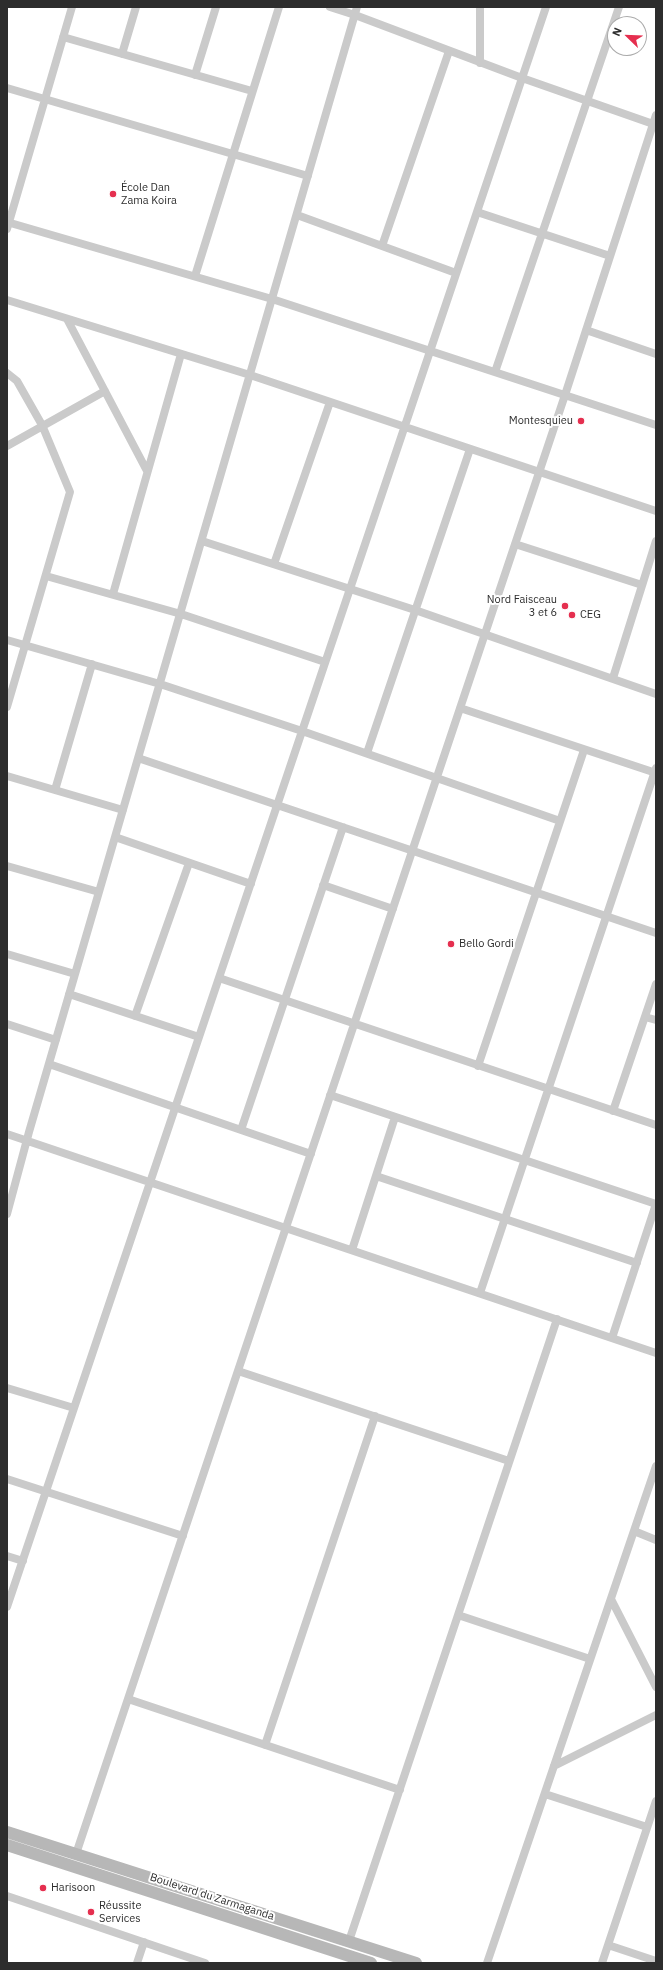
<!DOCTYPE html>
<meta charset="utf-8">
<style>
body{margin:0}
#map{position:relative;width:663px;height:1970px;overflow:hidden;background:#fff;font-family:"IBM Plex Sans",sans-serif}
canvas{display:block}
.frame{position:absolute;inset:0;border:8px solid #2d2d2d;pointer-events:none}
.north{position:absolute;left:607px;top:16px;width:40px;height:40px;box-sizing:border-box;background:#fff;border:1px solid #ababab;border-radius:50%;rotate:293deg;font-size:11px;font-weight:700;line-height:16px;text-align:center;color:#2d2d2d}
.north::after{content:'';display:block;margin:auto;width:14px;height:18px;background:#e52f4f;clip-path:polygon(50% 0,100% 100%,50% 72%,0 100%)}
</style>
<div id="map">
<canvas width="663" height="1970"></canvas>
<div class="frame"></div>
<div class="north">N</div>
</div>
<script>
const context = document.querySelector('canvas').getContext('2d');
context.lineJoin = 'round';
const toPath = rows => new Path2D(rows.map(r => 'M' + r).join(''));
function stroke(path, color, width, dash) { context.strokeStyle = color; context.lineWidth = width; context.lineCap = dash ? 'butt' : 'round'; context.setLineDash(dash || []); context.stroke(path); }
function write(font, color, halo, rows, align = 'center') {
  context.font = font + ' "IBM Plex Sans",sans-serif'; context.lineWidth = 4; context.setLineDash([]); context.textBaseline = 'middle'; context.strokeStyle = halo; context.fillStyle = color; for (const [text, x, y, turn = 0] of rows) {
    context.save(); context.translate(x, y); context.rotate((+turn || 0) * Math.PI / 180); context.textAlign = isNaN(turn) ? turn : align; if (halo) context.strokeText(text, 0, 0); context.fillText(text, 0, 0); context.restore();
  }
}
const minor = toPath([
 [330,7,355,15,522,78,656,125],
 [480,7,480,63],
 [63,37,252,91],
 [122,54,136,7],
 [195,75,216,7],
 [7,88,308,176],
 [477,212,610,256],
 [297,215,456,273],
 [7,222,272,299,656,425],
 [7,229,72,7],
 [382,246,449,51],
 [195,276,279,7],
 [7,300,250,375,656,511],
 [67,319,147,471],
 [586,330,656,354],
 [495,372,619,7],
 [7,373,17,381,42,425,70,492,7,707],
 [7,446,105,391],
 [202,541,415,610,656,694],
 [515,544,642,585],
 [274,564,330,402],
 [46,576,181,614,325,662],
 [113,594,181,354],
 [7,640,160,684,302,731,560,821],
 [613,678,656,541],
 [460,708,656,773],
 [367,753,470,449],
 [138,758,656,933],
 [7,776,123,810],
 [55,790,92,664],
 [115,837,251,884],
 [7,866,99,892],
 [323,885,393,909],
 [7,954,75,974],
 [219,978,656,1125],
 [69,994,199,1037],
 [135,1016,189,863],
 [645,1017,656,1020],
 [7,1024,56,1040],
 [49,1064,311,1154],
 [478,1066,584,750],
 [330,1095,656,1204],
 [613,1111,656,984],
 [241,1130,343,827],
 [7,1134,656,1353],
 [376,1176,637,1263],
 [7,1214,29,1132,357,7],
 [352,1250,395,1117],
 [480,1293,656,768],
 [612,1338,656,1204],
 [238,1371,509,1461],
 [7,1388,74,1408],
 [7,1479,183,1536],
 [634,1531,656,1540],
 [7,1556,23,1561],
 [611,1599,656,1687],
 [7,1607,546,7],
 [458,1615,590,1659],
 [128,1699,400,1790],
 [265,1745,375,1416],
 [554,1766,656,1715],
 [545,1794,647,1827],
 [76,1854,565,395,656,115],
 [7,1896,205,1963],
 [349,1941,557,1319],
 [608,1945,656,1961],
 [137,1963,144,1942],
 [487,1963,656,1466],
 [602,1963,656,1801]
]);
const secondary = toPath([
 [7,1832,416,1963],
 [7,1845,371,1963]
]);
const markers = [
 [113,194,4,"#e52f4f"],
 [581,421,4,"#e52f4f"],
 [565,606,4,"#e52f4f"],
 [572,615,4,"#e52f4f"],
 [451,944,4,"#e52f4f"],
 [43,1888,4,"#e52f4f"],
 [91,1912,4,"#e52f4f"]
];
const poiNames = [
 ["École Dan",121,188],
 ["Zama Koira",121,201],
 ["Montesquieu",573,421,"right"],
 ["Nord Faisceau",557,600,"right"],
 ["3 et 6",557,613,"right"],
 ["CEG",580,615],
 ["Bello Gordi",459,944],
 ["Harisoon",51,1888],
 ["Réussite",99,1906],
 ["Services",99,1919]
];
const streetNames = [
 ["Boulevard du Zarmaganda",212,1897,18]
];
stroke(minor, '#cacaca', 8);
stroke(secondary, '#b7b7b7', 12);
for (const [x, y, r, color] of markers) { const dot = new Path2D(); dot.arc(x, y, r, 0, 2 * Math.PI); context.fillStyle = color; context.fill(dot); stroke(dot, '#fff', 1.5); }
write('11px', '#2d2d2d', '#fff', poiNames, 'left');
write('11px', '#2d2d2d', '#fff', streetNames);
</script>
